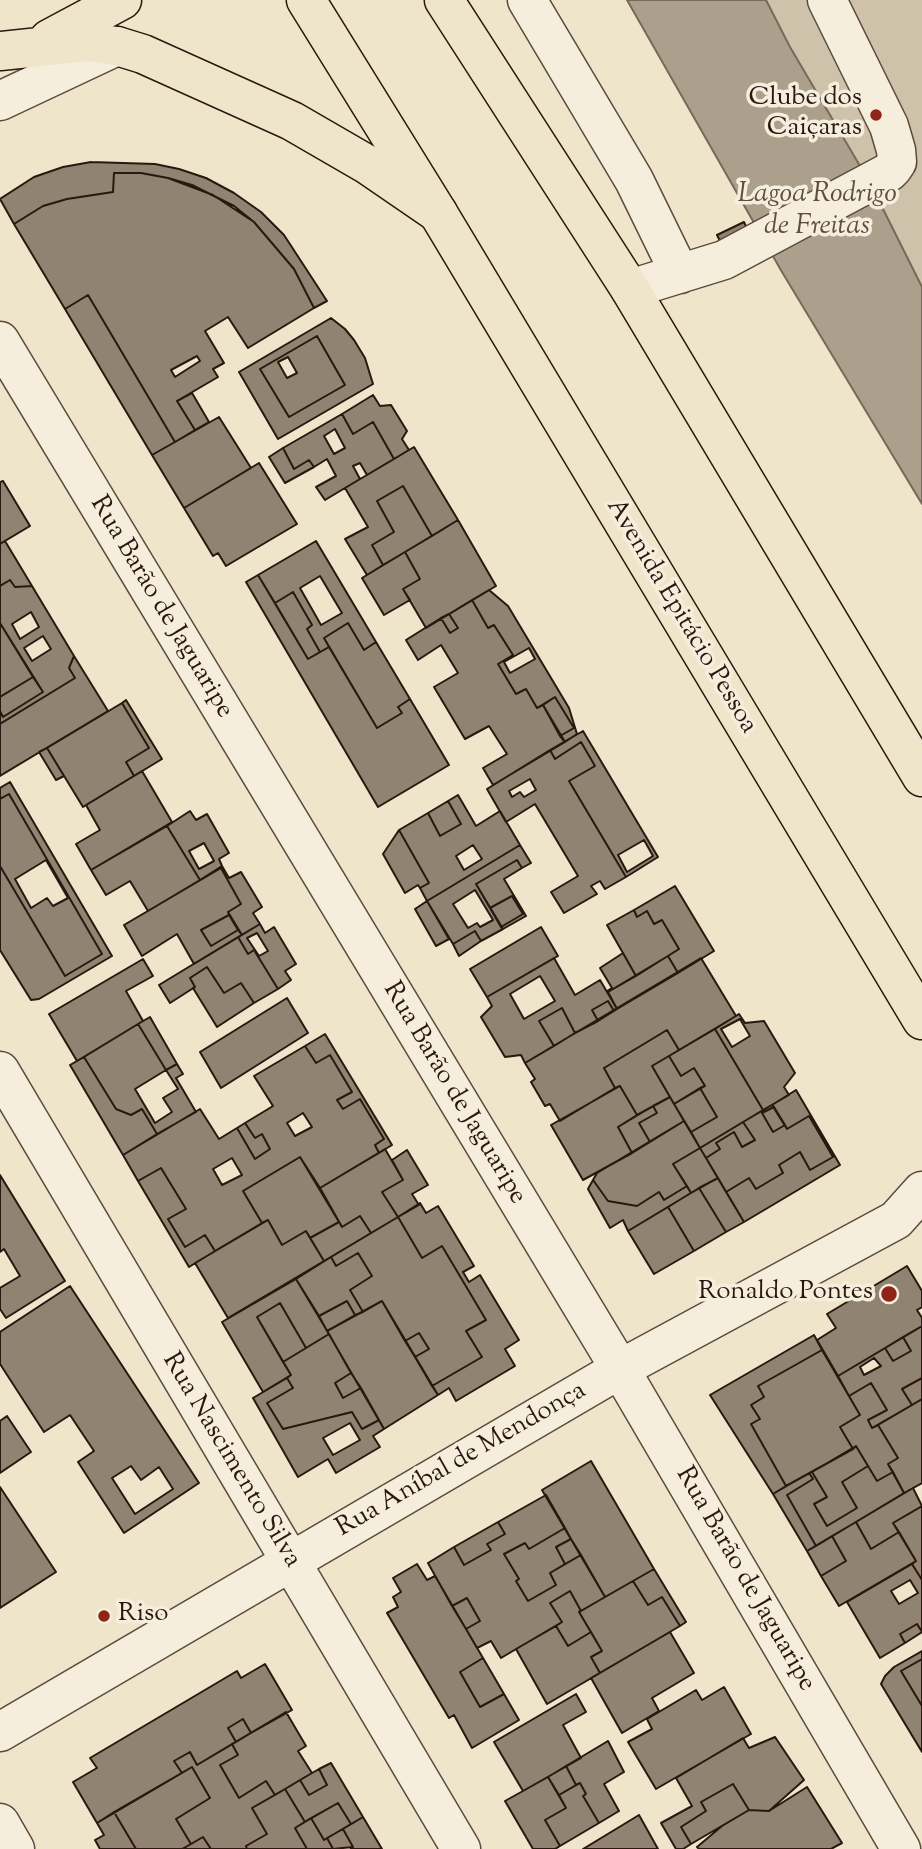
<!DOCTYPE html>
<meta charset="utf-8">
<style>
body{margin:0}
canvas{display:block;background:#efe5cb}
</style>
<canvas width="922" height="1849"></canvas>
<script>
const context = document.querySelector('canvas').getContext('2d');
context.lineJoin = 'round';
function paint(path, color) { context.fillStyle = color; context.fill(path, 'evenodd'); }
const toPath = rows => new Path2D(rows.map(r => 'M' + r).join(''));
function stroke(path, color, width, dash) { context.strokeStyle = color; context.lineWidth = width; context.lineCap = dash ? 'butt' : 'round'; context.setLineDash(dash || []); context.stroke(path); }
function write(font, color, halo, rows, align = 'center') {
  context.font = font + ' "Sorts Mill Goudy",serif'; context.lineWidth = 7; context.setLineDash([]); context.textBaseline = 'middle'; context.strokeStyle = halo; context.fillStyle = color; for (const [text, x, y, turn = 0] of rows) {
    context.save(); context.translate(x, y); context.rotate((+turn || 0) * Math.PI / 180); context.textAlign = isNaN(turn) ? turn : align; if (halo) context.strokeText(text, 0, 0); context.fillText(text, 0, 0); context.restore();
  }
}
const green = toPath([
 [766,0,922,0,922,287,870,183,790,47]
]);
const water = toPath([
 [627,0,766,0,790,47,870,183,922,287,922,504,782,272,627,0]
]);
const building = toPath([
 [91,162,155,164,179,169,206,178,234,193,261,212,284,235,327,301,314,308,294,269,254,222,213,195,168,178,141,173,114,173,113,192,67,199,43,206,14,224,0,199,34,177,63,167,91,162],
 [114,173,141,173,168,178,192,185,234,206,254,222,294,269,314,308,248,348,228,317,205,331,224,363,213,369,218,377,177,401,195,430,175,442,88,295,65,309,14,224,43,206,67,199,113,192,114,173],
 [197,356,200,361,175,377,171,370,197,356],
 [744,222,751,238,725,251,717,235,744,222],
 [88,295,175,442,152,455,65,309,88,295],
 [331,318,345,329,354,340,365,358,373,384,278,439,239,372,331,318],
 [317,336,345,385,289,417,260,369,317,336],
 [317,336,345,385,289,417,260,369,317,336],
 [288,357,297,373,287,378,278,362,288,357],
 [192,393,209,422,195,430,177,401,192,393],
 [373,395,380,406,391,405,407,431,402,439,409,450,394,459,373,422,353,434,342,414,373,395],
 [342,414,353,434,373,422,394,459,367,475,360,463,353,466,360,479,325,500,316,487,336,476,327,459,314,467,309,460,294,469,283,448,342,414],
 [335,429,345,448,334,454,324,436,335,429],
 [219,417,251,468,184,508,152,455,219,417],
 [414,447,458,520,432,536,403,486,377,501,394,532,372,545,383,565,367,575,345,539,368,527,345,488,414,447],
 [283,448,294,469,309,460,314,467,285,483,269,457,283,448],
 [259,463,297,524,226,566,218,553,213,556,184,508,259,463],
 [3,481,30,526,0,544,0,482,3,481],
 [403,486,432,536,383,565,372,545,394,532,377,501,403,486],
 [458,520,496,586,426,628,403,589,420,579,405,552,458,520],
 [5,541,32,586,15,587,10,580,0,586,0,544,5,541],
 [316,541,376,642,364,650,348,623,324,638,329,647,320,652,307,629,312,625,293,592,275,603,258,575,316,541],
 [320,576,342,613,321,625,300,588,320,576],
 [405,552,420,579,403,589,410,600,384,615,362,578,405,552],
 [258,575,308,659,329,647,377,728,402,713,398,707,410,699,449,765,378,807,246,582,258,575],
 [10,580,15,587,32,586,74,656,69,668,75,678,0,724,0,711,3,717,43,692,0,623,0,586,10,580],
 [31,612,39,627,20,639,12,624,31,612],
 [43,636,51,649,32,661,24,648,43,636],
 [489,590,508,606,569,708,577,734,565,742,560,736,574,728,555,697,537,708,526,689,516,694,498,664,513,655,494,625,488,628,472,600,489,590],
 [529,648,535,659,510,673,504,662,529,648],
 [293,592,312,625,307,629,320,652,308,659,275,603,293,592],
 [472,600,488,628,494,625,513,655,498,664,516,694,526,689,537,708,543,705,565,742,493,785,483,768,507,754,489,726,465,739,434,687,458,673,441,645,418,660,406,640,441,618,450,633,458,628,449,614,472,600],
 [449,614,458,628,450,633,441,618,449,614],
 [0,623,33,677,0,697,0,623],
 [348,623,364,650,376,642,410,699,398,707,402,713,377,728,324,638,348,623],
 [74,656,108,711,0,776,0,724,75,678,69,668,74,656],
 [33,677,43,692,3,717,0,711,0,697,33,677],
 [555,697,574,728,560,736,543,705,555,697],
 [126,700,162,759,134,776,126,762,149,748,122,703,126,700],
 [122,703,149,748,126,762,134,776,83,807,47,748,122,703],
 [583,731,658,857,626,877,569,781,595,766,581,742,555,759,550,750,583,731],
 [644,840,653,856,627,872,618,855,644,840],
 [581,742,595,766,569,781,626,877,605,889,600,881,591,886,597,894,564,913,551,892,578,876,535,804,506,822,487,789,550,750,555,759,581,742],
 [530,779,536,790,524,797,520,792,512,797,509,791,530,779],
 [47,748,64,776,56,780,39,752,47,748],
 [142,771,172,822,91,870,76,844,100,830,86,805,142,771],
 [10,782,112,956,39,999,31,1000,0,950,0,866,65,976,102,954,9,794,0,799,0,788,10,782],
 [9,794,102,954,65,976,0,866,0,799,9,794],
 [46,860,68,898,53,906,47,898,31,908,15,879,46,860],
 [458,795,476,826,500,811,520,845,427,901,420,888,429,883,399,830,428,813,440,836,461,824,448,801,458,795],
 [473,845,482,859,464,870,456,856,473,845],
 [448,801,461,824,440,836,428,813,448,801],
 [190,811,196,820,207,814,229,853,219,859,222,866,200,880,167,826,190,811],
 [204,843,214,861,199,869,189,851,204,843],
 [167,826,200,880,148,911,130,881,106,895,91,870,167,826],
 [399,830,429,883,420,888,418,885,405,893,383,854,399,830],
 [520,845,531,863,522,868,517,860,476,884,503,929,481,941,475,931,453,944,427,901,520,845],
 [475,890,493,920,480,927,477,923,468,928,453,904,475,890],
 [517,860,522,868,504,879,526,916,503,929,501,927,523,914,512,896,490,908,476,884,517,860],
 [222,866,229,878,241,872,262,907,253,913,260,924,242,935,228,912,241,904,221,868,222,866],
 [221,868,241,904,228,912,229,915,201,930,211,946,238,930,242,935,194,964,177,934,142,956,124,925,221,868],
 [675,886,714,951,678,973,668,956,679,949,662,920,654,924,647,911,637,917,634,910,675,886],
 [512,896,523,914,501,927,490,908,512,896],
 [427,901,449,939,436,946,415,909,427,901],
 [634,910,637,917,647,911,654,924,662,920,679,949,636,976,607,925,634,910],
 [229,915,238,930,211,946,201,930,229,915],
 [260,924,265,933,274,927,296,964,285,971,291,980,278,989,254,950,248,954,238,937,260,924],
 [257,933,268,951,259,956,247,938,257,933],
 [541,927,558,956,487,997,470,969,541,927],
 [475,931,481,941,459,956,453,944,475,931],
 [238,937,248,954,254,950,278,989,254,1003,241,983,224,993,207,967,190,978,195,987,170,1003,159,985,238,937],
 [623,953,636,976,608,992,607,991,612,988,600,968,623,953],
 [668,956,678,973,617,1009,608,992,668,956],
 [554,958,575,995,600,980,617,1009,614,1011,608,1001,592,1010,598,1021,575,1033,562,1008,539,1021,554,1046,525,1063,521,1055,505,1057,481,1017,492,1006,487,997,554,958],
 [540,976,555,1001,524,1019,510,994,540,976],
 [701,958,736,1016,679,1050,667,1030,604,1068,615,1088,560,1121,550,1104,545,1106,531,1082,535,1079,525,1063,701,958],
 [143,959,153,976,126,991,143,1021,77,1061,49,1014,143,959],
 [207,967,224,993,241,983,254,1003,217,1027,193,988,195,987,190,978,207,967],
 [287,998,308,1033,221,1088,200,1052,287,998],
 [608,1001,614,1011,598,1021,592,1010,608,1001],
 [562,1008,575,1033,554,1046,539,1021,562,1008],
 [739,1014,745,1023,764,1021,795,1073,784,1087,789,1095,763,1110,715,1029,739,1014],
 [740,1019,750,1036,732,1047,721,1029,740,1019],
 [150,1017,177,1064,166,1070,138,1024,150,1017],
 [138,1024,166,1070,177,1064,183,1074,176,1078,196,1112,157,1134,142,1109,131,1115,116,1109,84,1057,138,1024],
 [715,1029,763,1110,700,1148,691,1132,717,1117,700,1088,705,1086,694,1068,681,1076,669,1056,715,1029],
 [667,1030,679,1050,652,1066,670,1097,637,1115,620,1086,615,1088,604,1068,667,1030],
 [325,1034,392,1145,379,1153,375,1145,384,1139,360,1099,343,1109,337,1100,352,1092,330,1055,316,1063,305,1046,325,1034],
 [305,1046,316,1063,330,1055,352,1092,337,1100,343,1109,360,1099,384,1139,375,1145,379,1153,320,1188,300,1157,243,1191,262,1223,215,1251,205,1235,185,1247,168,1219,186,1209,161,1168,138,1181,123,1155,200,1109,219,1139,237,1128,255,1159,270,1149,262,1134,255,1138,245,1123,273,1106,254,1076,305,1046],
 [303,1113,312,1127,295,1136,287,1123,303,1113],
 [232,1158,242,1175,222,1185,213,1169,232,1158],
 [669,1056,681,1076,694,1068,705,1086,674,1104,652,1066,669,1056],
 [84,1057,116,1109,131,1115,142,1109,157,1134,123,1155,70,1065,84,1057],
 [166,1070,178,1089,163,1098,172,1112,155,1123,135,1089,166,1070],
 [620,1086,637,1115,618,1127,632,1153,583,1180,551,1125,620,1086],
 [700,1088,717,1117,691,1132,674,1104,700,1088],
 [796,1090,840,1165,744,1222,726,1192,749,1178,756,1189,783,1173,779,1165,800,1152,810,1170,833,1157,809,1116,787,1129,772,1105,796,1090],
 [670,1097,684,1121,650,1142,639,1123,657,1113,653,1106,670,1097],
 [772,1105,774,1107,762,1113,773,1132,785,1125,787,1129,809,1116,833,1157,810,1170,800,1152,779,1165,783,1173,756,1189,749,1178,726,1192,706,1158,720,1149,716,1143,734,1132,742,1147,755,1140,743,1122,772,1105],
 [653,1106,657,1113,639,1123,650,1142,632,1153,618,1127,653,1106],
 [774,1107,785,1125,773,1132,762,1113,774,1107],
 [684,1121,700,1148,673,1164,687,1186,664,1200,659,1192,637,1206,608,1201,593,1180,597,1173,684,1121],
 [743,1122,755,1140,742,1147,734,1132,716,1143,720,1149,706,1158,700,1148,743,1122],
 [245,1123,255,1138,262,1134,270,1149,255,1159,237,1128,245,1123],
 [700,1148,718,1178,691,1193,673,1164,700,1148],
 [385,1149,403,1180,382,1192,398,1217,371,1233,360,1216,342,1227,320,1188,385,1149],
 [407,1150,428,1185,412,1194,419,1205,398,1217,382,1192,403,1180,392,1160,407,1150],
 [300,1157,339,1222,310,1238,306,1231,282,1245,268,1220,262,1223,243,1191,300,1157],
 [161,1168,186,1209,168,1219,185,1247,205,1235,215,1251,189,1267,138,1181,161,1168],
 [0,1175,65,1281,6,1318,0,1309,0,1288,20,1276,4,1249,0,1252,0,1175],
 [718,1178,744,1222,726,1232,699,1188,718,1178],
 [593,1180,608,1201,637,1206,659,1192,664,1200,687,1186,691,1193,628,1231,623,1220,610,1228,588,1189,593,1180],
 [699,1188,726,1232,694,1251,668,1207,699,1188],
 [420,1203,426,1213,438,1206,474,1266,463,1272,469,1282,480,1275,519,1340,505,1349,515,1366,456,1401,449,1388,438,1395,432,1386,482,1357,466,1331,486,1320,442,1246,422,1258,398,1217,420,1203],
 [668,1207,694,1251,654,1274,628,1231,668,1207],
 [360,1216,371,1233,324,1261,310,1238,339,1222,342,1227,360,1216],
 [398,1217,422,1258,442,1246,486,1320,466,1331,482,1357,432,1386,415,1357,429,1349,419,1333,405,1341,382,1301,363,1312,350,1290,372,1276,358,1253,336,1266,331,1257,398,1217],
 [268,1220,282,1245,306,1231,324,1261,228,1318,195,1263,268,1220],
 [358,1253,372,1276,350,1290,363,1312,355,1315,347,1301,319,1316,296,1279,331,1257,336,1266,358,1253],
 [907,1266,922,1291,922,1307,917,1310,922,1318,922,1326,838,1376,817,1340,836,1328,827,1314,907,1266],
 [296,1279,329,1334,306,1348,280,1303,257,1317,291,1375,263,1392,222,1322,296,1279],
 [70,1286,199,1483,124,1533,78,1462,94,1451,70,1415,44,1432,0,1364,0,1332,70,1286],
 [131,1466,141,1480,159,1467,173,1489,135,1514,112,1478,131,1466],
 [347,1301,355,1315,327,1331,319,1316,347,1301],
 [382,1301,438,1395,384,1429,327,1331,382,1301],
 [280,1303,306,1348,283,1362,257,1317,280,1303],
 [922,1326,922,1378,902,1389,912,1405,872,1428,868,1420,887,1410,871,1383,849,1396,838,1376,885,1348,893,1361,911,1351,903,1337,922,1326],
 [874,1358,881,1366,864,1375,860,1367,874,1358],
 [419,1333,429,1349,415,1357,405,1341,419,1333],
 [329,1334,351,1373,335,1383,343,1398,361,1388,379,1420,362,1429,352,1412,283,1429,267,1403,293,1388,287,1378,291,1375,283,1362,329,1334],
 [814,1335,822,1350,758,1386,764,1397,751,1405,760,1419,751,1424,786,1486,773,1494,710,1395,814,1335],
 [903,1337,911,1351,893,1361,885,1348,903,1337],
 [822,1350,860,1415,840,1427,853,1449,786,1486,751,1424,760,1419,751,1405,764,1397,758,1386,822,1350],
 [351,1373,361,1388,343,1398,335,1383,351,1373],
 [287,1378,293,1388,267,1403,283,1429,352,1412,362,1429,379,1420,384,1429,373,1436,380,1447,336,1473,328,1459,298,1477,253,1398,287,1378],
 [350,1423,360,1440,333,1455,323,1438,350,1423],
 [922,1378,922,1399,912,1405,902,1389,922,1378],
 [871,1383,887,1410,868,1420,872,1428,878,1425,898,1458,888,1464,893,1472,877,1481,856,1446,853,1449,840,1427,860,1415,849,1396,871,1383],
 [922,1399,922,1483,904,1493,888,1464,898,1458,878,1425,922,1399],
 [7,1416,31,1452,0,1473,0,1421,7,1416],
 [856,1446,868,1466,842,1482,857,1508,827,1526,814,1504,827,1497,812,1472,856,1446],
 [591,1461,654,1569,605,1597,542,1490,591,1461],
 [868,1466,877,1481,893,1472,904,1493,816,1546,787,1495,813,1479,809,1473,812,1472,827,1497,814,1504,827,1526,857,1508,842,1482,868,1466],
 [809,1473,813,1479,787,1495,816,1546,807,1551,773,1494,809,1473],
 [0,1487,56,1572,0,1608,0,1487],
 [913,1488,922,1506,893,1523,899,1532,871,1549,856,1522,913,1488],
 [546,1495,565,1528,529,1549,525,1543,504,1554,519,1579,516,1581,528,1601,556,1585,550,1573,581,1555,605,1597,581,1611,570,1591,550,1603,562,1622,501,1658,491,1641,477,1648,466,1629,480,1621,467,1598,452,1606,428,1563,454,1547,464,1565,491,1550,487,1544,505,1534,498,1522,546,1495],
 [922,1506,922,1580,912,1564,916,1561,893,1523,922,1506],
 [498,1522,505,1534,487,1544,491,1550,464,1565,454,1547,498,1522],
 [856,1522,871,1549,899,1532,916,1561,839,1606,821,1576,846,1561,832,1536,856,1522],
 [565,1528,571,1539,556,1547,565,1564,550,1573,556,1585,528,1601,516,1581,519,1579,504,1554,525,1543,529,1549,565,1528],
 [832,1536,846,1561,821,1576,807,1551,832,1536],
 [571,1539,581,1555,565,1564,556,1547,571,1539],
 [417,1564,427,1580,435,1576,483,1658,460,1672,480,1707,504,1694,519,1720,472,1748,454,1715,449,1718,387,1613,398,1607,393,1597,401,1592,393,1578,417,1564],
 [912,1564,922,1580,922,1632,917,1624,900,1634,905,1643,880,1658,847,1602,912,1564],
 [910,1580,918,1593,899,1604,891,1591,910,1580],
 [654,1569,686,1622,680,1626,662,1597,648,1605,633,1581,654,1569],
 [633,1581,648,1605,662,1597,680,1626,600,1673,591,1657,602,1651,579,1612,633,1581],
 [570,1591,581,1611,579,1612,591,1632,568,1646,556,1626,562,1622,550,1603,570,1591],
 [467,1598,480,1621,466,1629,452,1606,467,1598],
 [917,1624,922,1632,905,1643,900,1634,917,1624],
 [556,1626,568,1646,591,1632,602,1651,591,1657,600,1673,547,1704,516,1649,556,1626],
 [670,1632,694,1673,652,1698,659,1711,622,1733,591,1678,670,1632],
 [922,1651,922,1659,901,1671,922,1706,922,1752,881,1684,885,1676,894,1667,922,1651],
 [483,1658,504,1694,480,1707,460,1672,483,1658],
 [922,1659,922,1706,901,1671,922,1659],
 [265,1664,292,1710,251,1733,243,1719,228,1728,236,1742,197,1765,190,1752,174,1761,182,1773,97,1823,73,1782,97,1768,90,1758,237,1671,241,1678,265,1664],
 [724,1687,751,1734,656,1789,628,1742,652,1729,647,1719,696,1690,702,1700,724,1687],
 [576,1694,586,1712,563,1725,581,1758,523,1791,494,1742,576,1694],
 [286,1712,306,1746,298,1751,312,1773,275,1795,266,1781,239,1798,220,1765,238,1755,232,1744,286,1712],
 [243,1719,251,1733,236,1742,228,1728,243,1719],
 [775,1737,804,1780,769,1811,749,1810,733,1784,701,1802,706,1811,681,1827,691,1844,683,1849,676,1849,661,1823,692,1806,676,1778,743,1738,749,1748,775,1737],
 [608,1741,624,1772,604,1784,619,1811,599,1823,583,1796,586,1794,580,1783,576,1785,566,1766,608,1741],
 [232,1744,238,1755,220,1765,239,1798,266,1781,275,1795,252,1808,267,1834,246,1846,247,1849,211,1849,203,1837,191,1844,176,1819,210,1798,192,1767,182,1773,174,1761,190,1752,197,1765,232,1744],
 [331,1763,363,1817,351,1824,338,1803,305,1822,285,1789,300,1780,309,1795,327,1785,319,1769,331,1763],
 [566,1766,576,1785,559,1795,548,1777,566,1766],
 [192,1767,210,1798,176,1819,191,1844,182,1849,136,1849,114,1812,192,1767],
 [319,1769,327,1785,309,1795,300,1780,319,1769],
 [548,1777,566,1808,545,1820,560,1846,555,1849,533,1849,505,1801,548,1777],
 [580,1783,586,1794,583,1796,599,1823,560,1846,545,1820,566,1808,559,1795,580,1783],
 [733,1784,749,1810,691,1844,681,1827,706,1811,701,1802,733,1784],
 [807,1787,842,1843,831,1849,699,1849,697,1847,722,1826,749,1810,769,1811,807,1787],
 [285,1789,305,1822,295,1828,307,1849,247,1849,246,1846,267,1834,252,1808,285,1789],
 [338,1803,351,1824,324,1840,311,1818,338,1803],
 [114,1812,136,1849,100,1849,95,1840,104,1835,97,1823,114,1812],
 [639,1815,658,1849,583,1849,639,1815],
 [363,1817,382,1849,351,1849,353,1847,343,1829,363,1817],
 [311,1818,324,1840,327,1838,333,1849,307,1849,295,1828,311,1818],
 [343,1829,353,1847,333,1849,327,1838,343,1829],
 [203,1837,211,1849,182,1849,191,1844,203,1837]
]);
const minor = toPath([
 [527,0,634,180,680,274],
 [0,101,117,46],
 [630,289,724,260,889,172,893,168,897,162,896,150,889,126,827,0],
 [0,341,620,1369,901,1849],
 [0,1071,461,1849],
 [0,1732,620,1369,896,1220,922,1191],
 [0,1823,15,1849]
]);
const major = toPath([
 [49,39,122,0],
 [0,51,87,42,117,46,143,54,292,121,368,165,438,213]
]);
const highway = toPath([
 [306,0,438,213,922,1020],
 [444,0,630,289,922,777]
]);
const markers = [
 [876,115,7,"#8f2418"],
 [889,1294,9,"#8f2418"],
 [104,1616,7,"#8f2418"]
];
const poiNames = [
 ["Clube dos",862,100],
 ["Caiçaras",862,130],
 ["Ronaldo Pontes",873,1294],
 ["Riso",118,1616,"left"]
];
const streetNames = [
 ["Rua Barão de Jaguaripe",160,608,59],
 ["Avenida Epitácio Pessoa",680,617,59],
 ["Rua Barão de Jaguaripe",453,1094,59],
 ["Rua Nascimento Silva",230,1461,59],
 ["Rua Aníbal de Mendonça",462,1461,-30],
 ["Rua Barão de Jaguaripe",744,1580,60]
];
const waterNames = [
 ["Lagoa Rodrigo",817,196],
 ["de Freitas",817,228]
];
paint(green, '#cec2ab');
paint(water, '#ac9f8b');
stroke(water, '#78695a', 2);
paint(building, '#908371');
stroke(building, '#2a1810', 2);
stroke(minor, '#5b4b3f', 41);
stroke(major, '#2a1810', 41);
stroke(highway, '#2a1810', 41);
stroke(minor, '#f5eedd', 38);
stroke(major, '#efe5cb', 38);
stroke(highway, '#efe5cb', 38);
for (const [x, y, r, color] of markers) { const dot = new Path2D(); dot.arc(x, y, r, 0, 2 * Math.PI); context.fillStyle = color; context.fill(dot); stroke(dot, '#f5eedd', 2.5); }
write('26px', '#2a1810', '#f5eedd', poiNames, 'right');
write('26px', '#2a1810', '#f5eedd', streetNames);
write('italic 28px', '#5e4e41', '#f5eedd', waterNames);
</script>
